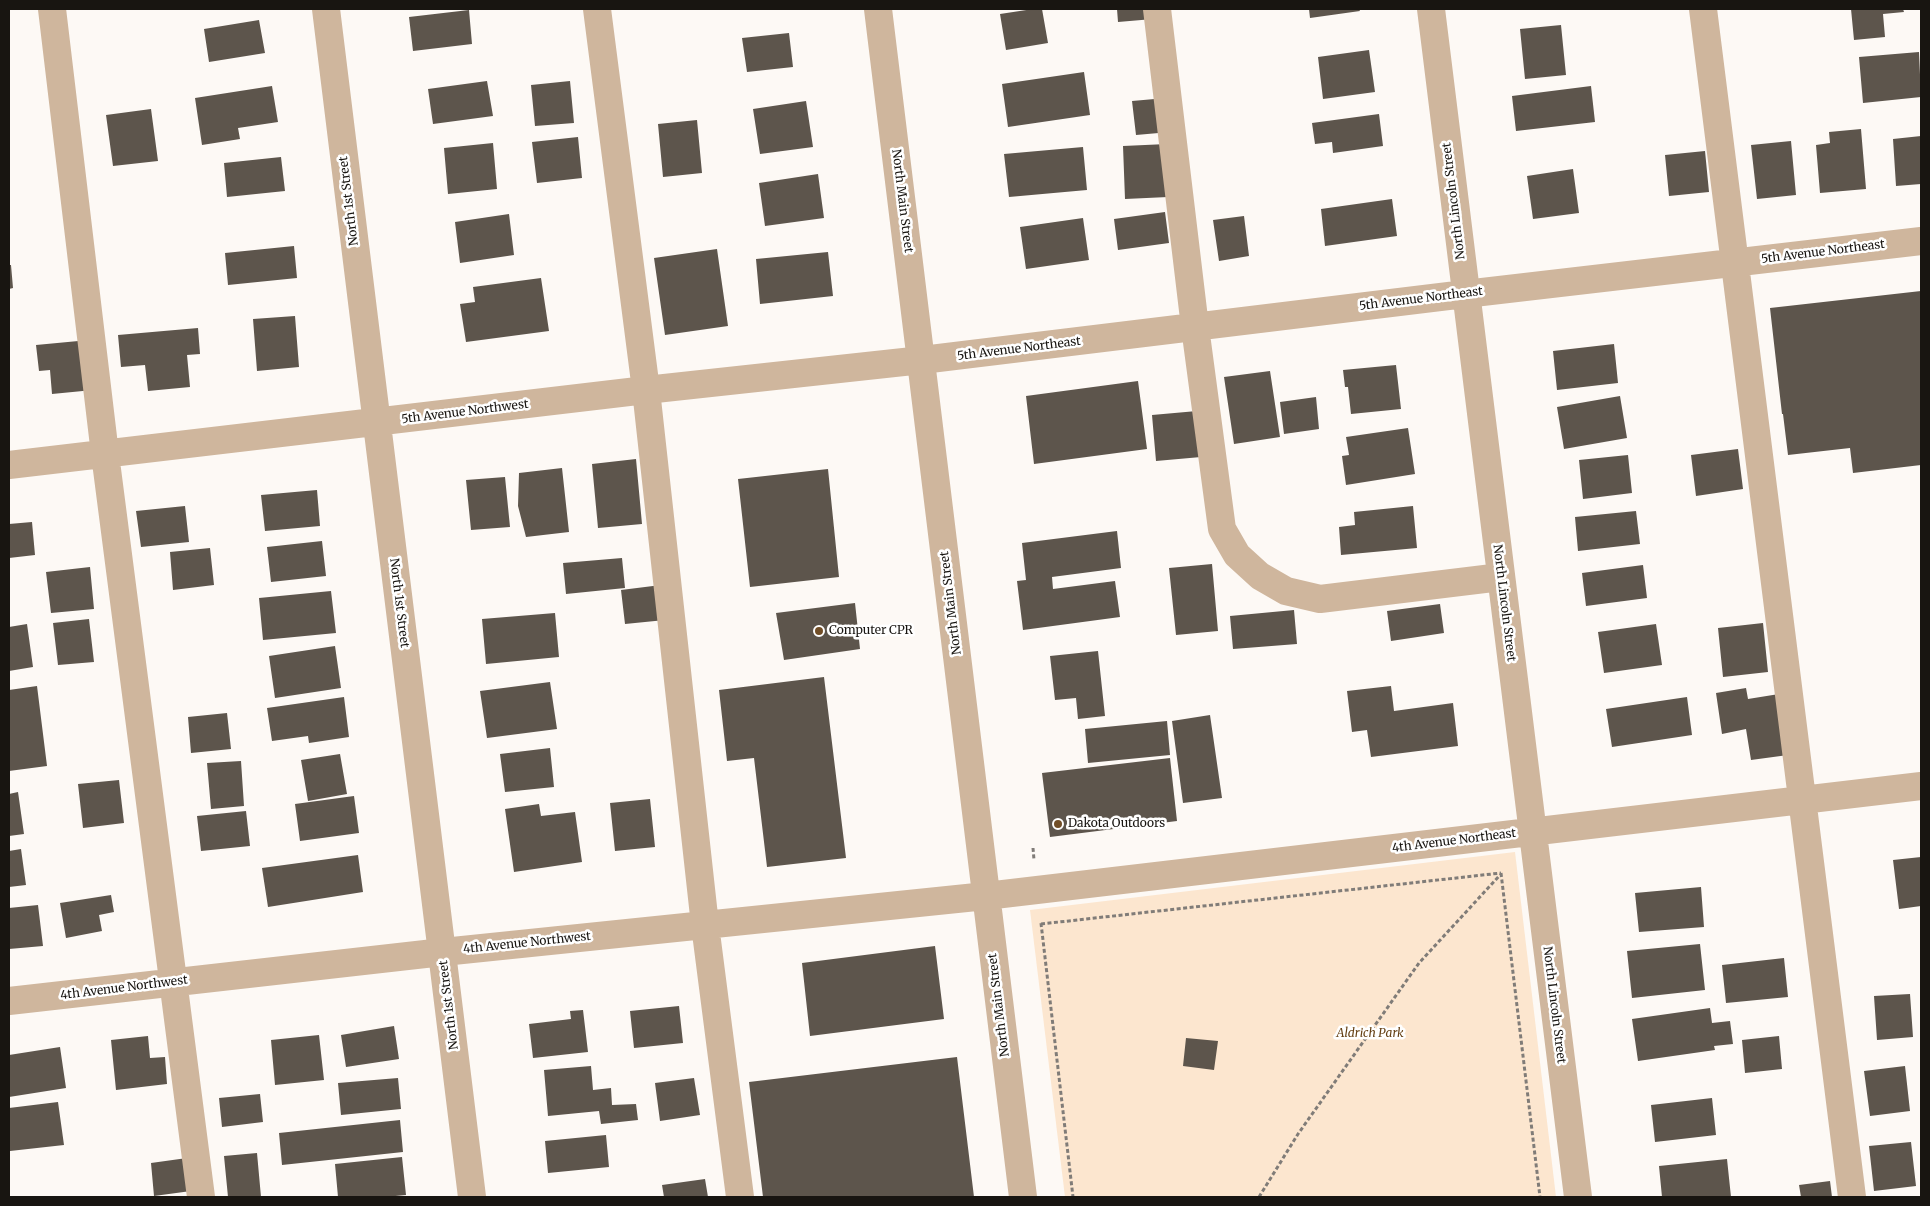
<!DOCTYPE html>
<style>
body{margin:0}
#map{position:relative;width:1930px;height:1206px;overflow:hidden;background:#fdf9f5;font-family:Merriweather,serif}
canvas{display:block}
.frame{position:absolute;inset:0;border:10px solid #181511;pointer-events:none}
</style>
<div id="map">
<canvas width="1930" height="1206"></canvas>
<div class="frame"></div>
</div>
<script>
const context = document.querySelector('canvas').getContext('2d');
context.lineJoin = 'round';
function paint(path, color) { context.fillStyle = color; context.fill(path, 'evenodd'); }
const toPath = rows => new Path2D(rows.map(r => 'M' + r).join(''));
function stroke(path, color, width, dash) { context.strokeStyle = color; context.lineWidth = width; context.lineCap = dash ? 'butt' : 'round'; context.setLineDash(dash || []); context.stroke(path); }
function write(font, color, halo, rows, align = 'center') {
  context.font = font + ' Merriweather,serif'; context.lineWidth = 5; context.setLineDash([]); context.textBaseline = 'middle'; context.strokeStyle = halo; context.fillStyle = color; for (const [text, x, y, turn = 0] of rows) {
    context.save(); context.translate(x, y); context.rotate((+turn || 0) * Math.PI / 180); context.textAlign = isNaN(turn) ? turn : align; if (halo) context.strokeText(text, 0, 0); context.fillText(text, 0, 0); context.restore();
  }
}
const green = toPath([
 [1515,852,1556,1197,1065,1197,1030,910]
]);
const building = toPath([
 [1033,9,1042,9,1048,43,1006,50,1000,14],
 [1117,9,1152,9,1153,19,1118,22],
 [1309,9,1359,9,1360,11,1310,18],
 [1851,9,1903,9,1904,12,1883,14,1885,37,1854,40],
 [469,10,472,44,413,51,409,17],
 [259,20,265,53,209,62,204,29],
 [1561,25,1566,75,1525,79,1520,29],
 [789,33,793,67,747,72,742,38],
 [1369,50,1375,92,1323,99,1318,57],
 [1919,52,1921,97,1863,103,1859,57],
 [1084,72,1090,115,1008,127,1002,84],
 [487,81,493,116,433,124,428,89],
 [570,81,574,123,535,126,531,85],
 [272,86,278,122,238,128,240,139,202,145,195,98],
 [1591,86,1595,122,1516,131,1512,96],
 [1166,98,1170,132,1136,135,1132,101],
 [806,101,813,147,760,154,753,109],
 [151,109,158,161,113,166,106,115],
 [1379,114,1383,146,1333,153,1332,142,1315,144,1312,123],
 [697,120,702,173,663,177,658,124],
 [1861,129,1866,189,1820,193,1816,145,1830,143,1829,132],
 [1921,136,1921,184,1896,186,1893,139],
 [578,137,582,178,537,183,532,142],
 [1791,141,1796,195,1757,199,1751,145],
 [493,143,497,189,448,194,444,148],
 [1167,144,1168,197,1125,199,1123,146],
 [1083,147,1087,190,1009,197,1004,154],
 [1705,151,1709,192,1669,196,1665,155],
 [281,157,285,191,227,197,224,163],
 [1573,169,1579,213,1533,219,1527,176],
 [818,174,824,218,765,226,759,183],
 [1392,199,1397,236,1325,246,1321,209],
 [1165,212,1169,243,1118,250,1114,219],
 [509,214,514,255,460,263,455,222],
 [1244,216,1249,256,1219,261,1213,220],
 [1083,218,1089,260,1026,269,1020,227],
 [294,246,297,278,228,285,225,253],
 [717,249,728,326,665,335,654,258],
 [828,252,833,296,760,304,756,259],
 [9,265,11,265,13,288,9,289],
 [541,278,549,331,466,342,460,304,475,302,473,287],
 [1921,291,1921,425,1920,425,1921,465,1853,473,1850,448,1788,455,1783,414,1782,414,1770,308],
 [295,316,299,367,257,371,253,319],
 [198,328,200,354,187,355,190,387,148,391,145,365,121,367,118,335],
 [89,340,93,390,52,394,50,370,39,371,36,345],
 [1614,344,1618,383,1557,390,1553,351],
 [1396,365,1401,409,1351,414,1348,387,1345,387,1343,370],
 [1270,371,1280,437,1234,444,1224,377],
 [1138,381,1147,449,1034,464,1026,396],
 [1620,396,1627,438,1564,449,1557,407],
 [1316,397,1319,429,1284,434,1280,402],
 [1197,411,1201,457,1156,461,1152,415],
 [1408,428,1415,474,1346,485,1342,456,1349,455,1346,437],
 [1738,449,1743,489,1696,496,1691,455],
 [1628,455,1632,493,1583,499,1579,460],
 [636,459,642,524,598,528,592,464],
 [562,468,569,532,526,537,518,506,519,473],
 [828,469,839,577,750,587,738,479],
 [505,477,510,527,471,530,466,480],
 [317,490,320,526,265,531,261,495],
 [185,506,189,542,141,547,136,511],
 [1413,506,1417,548,1341,555,1339,527,1355,525,1354,512],
 [1636,511,1640,544,1578,551,1575,517],
 [32,522,35,555,9,558,9,524],
 [1117,531,1121,568,1052,577,1053,589,1115,581,1120,617,1023,630,1017,581,1026,580,1022,543],
 [322,541,326,576,271,582,267,547],
 [210,548,214,585,173,590,170,552],
 [622,558,625,588,566,594,563,563],
 [1212,564,1218,631,1176,635,1169,568],
 [1643,565,1647,598,1586,606,1582,573],
 [90,567,94,609,51,613,46,572],
 [661,585,665,620,625,624,621,590],
 [331,591,336,633,263,640,259,598],
 [855,603,860,649,784,660,776,613],
 [1440,604,1444,633,1391,641,1387,611],
 [1294,610,1297,644,1233,649,1230,616],
 [555,613,559,657,486,664,482,619],
 [89,619,94,662,58,665,53,623],
 [1763,623,1768,672,1723,677,1718,628],
 [27,624,33,667,9,671,9,627],
 [1656,624,1662,665,1604,673,1598,632],
 [335,646,341,688,275,698,269,656],
 [1098,651,1105,716,1078,719,1076,698,1055,700,1050,656],
 [824,677,846,858,767,867,754,758,727,761,719,690],
 [550,682,557,729,487,738,480,691],
 [37,686,47,766,9,771,9,690],
 [1391,686,1394,711,1453,703,1458,746,1371,757,1367,730,1352,732,1347,691],
 [1746,688,1748,699,1779,694,1788,755,1751,760,1746,729,1722,734,1716,693],
 [344,697,349,737,309,743,308,736,272,741,267,708],
 [1687,697,1692,735,1612,747,1606,709],
 [227,713,231,749,191,753,188,717],
 [1210,715,1222,798,1183,803,1172,721],
 [1167,721,1170,755,1088,763,1085,729],
 [550,748,554,787,505,792,500,754],
 [340,754,347,794,308,801,301,760],
 [1170,758,1177,821,1050,837,1042,773],
 [241,761,244,806,211,809,207,763],
 [119,780,124,823,83,828,78,784],
 [18,792,24,834,9,836,9,794],
 [354,796,359,833,300,841,295,804],
 [650,799,655,847,615,851,610,803],
 [539,804,541,816,575,812,582,862,514,872,505,809],
 [246,811,250,846,201,851,197,816],
 [21,849,26,885,9,887,9,851],
 [358,855,363,892,268,907,262,868],
 [1921,857,1921,906,1899,909,1893,860],
 [1701,887,1704,927,1639,932,1635,893],
 [111,895,114,912,99,915,102,931,66,938,60,903],
 [38,905,43,946,9,949,9,908],
 [1700,944,1705,990,1632,998,1627,951],
 [935,946,944,1019,810,1036,802,963],
 [1784,958,1788,997,1726,1003,1722,965],
 [1910,994,1913,1037,1877,1040,1874,996],
 [679,1006,683,1043,634,1048,630,1011],
 [1710,1008,1712,1023,1730,1021,1733,1044,1714,1046,1715,1050,1638,1061,1632,1019],
 [583,1010,588,1052,533,1058,529,1024,571,1019,570,1011],
 [394,1026,399,1059,346,1067,341,1035],
 [319,1035,324,1080,275,1085,271,1040],
 [148,1036,150,1058,165,1057,167,1084,116,1090,111,1040],
 [1779,1036,1782,1069,1745,1073,1742,1040],
 [1186,1038,1218,1041,1214,1070,1183,1066],
 [60,1047,66,1088,9,1097,9,1055],
 [957,1057,974,1197,763,1197,749,1082],
 [591,1066,593,1090,611,1088,612,1105,636,1104,638,1120,601,1124,599,1111,548,1116,544,1070],
 [1905,1066,1910,1111,1870,1116,1864,1071],
 [398,1078,401,1109,341,1115,338,1083],
 [694,1078,700,1115,660,1121,655,1083],
 [260,1094,263,1122,222,1127,219,1098],
 [1712,1098,1716,1135,1655,1142,1651,1105],
 [58,1102,64,1145,10,1151,9,1108],
 [400,1120,403,1152,282,1165,279,1133],
 [606,1135,609,1167,548,1173,545,1141],
 [1911,1142,1916,1186,1874,1191,1869,1146],
 [257,1153,261,1197,228,1197,224,1156],
 [402,1157,406,1195,385,1197,338,1197,335,1164],
 [187,1158,191,1191,154,1196,151,1163],
 [1727,1159,1731,1197,1662,1197,1659,1166],
 [705,1179,708,1197,664,1197,662,1185],
 [1830,1181,1832,1197,1801,1197,1799,1185]
]);
const path = toPath([
 [1033,848,1034,860],
 [1501,873,1540,1197],
 [1041,923,1073,1197],
 [1041,924,1501,873],
 [1259,1197,1298,1134,1419,963,1501,874]
]);
const minor = toPath([
 [52,9,105,454,201,1197],
 [326,9,472,1197],
 [597,9,646,390,705,925,740,1197],
 [878,9,1023,1197],
 [1157,9,1195,327,1222,529,1237,555,1260,576,1286,591,1320,599,1501,577],
 [1431,9,1578,1197],
 [1703,9,1852,1197],
 [9,465,646,390,922,360,1465,294,1921,241],
 [9,1001,443,952,986,896,1921,786]
]);
const markers = [
 [819,631,5,"#714e27"],
 [1058,824,5,"#714e27"]
];
const streetNames = [
 ["North 1st Street",349,201,-97],
 ["North Main Street",902,201,83],
 ["North Lincoln Street",1454,201,-97],
 ["5th Avenue Northeast",1823,252,-7],
 ["5th Avenue Northeast",1421,299,-7],
 ["5th Avenue Northeast",1019,349,-7],
 ["5th Avenue Northwest",465,412,-7],
 ["North 1st Street",399,603,83],
 ["North Main Street",951,603,-97],
 ["North Lincoln Street",1504,603,83],
 ["4th Avenue Northeast",1454,841,-7],
 ["4th Avenue Northwest",527,943,-6],
 ["4th Avenue Northwest",124,988,-7],
 ["North 1st Street",449,1005,-97],
 ["North Main Street",999,1005,-97],
 ["North Lincoln Street",1554,1005,83]
];
const poiNames = [
 ["Computer CPR",829,631],
 ["Dakota Outdoors",1068,824]
];
const parkNames = [
 ["Aldrich Park",1370,1034]
];
paint(green, '#fce6cf');
paint(building, '#5d554c');
stroke(path, '#807c78', 3, [4, 2.5]);
stroke(minor, '#cfb69d', 28);
for (const [x, y, r, color] of markers) { const dot = new Path2D(); dot.arc(x, y, r, 0, 2 * Math.PI); context.fillStyle = color; context.fill(dot); stroke(dot, '#fff', 2); }
write('12px', '#181511', '#fff', streetNames);
write('12px', '#181511', '#fff', poiNames, 'left');
write('italic 12px', '#643f13', '#fff', parkNames);
</script>
